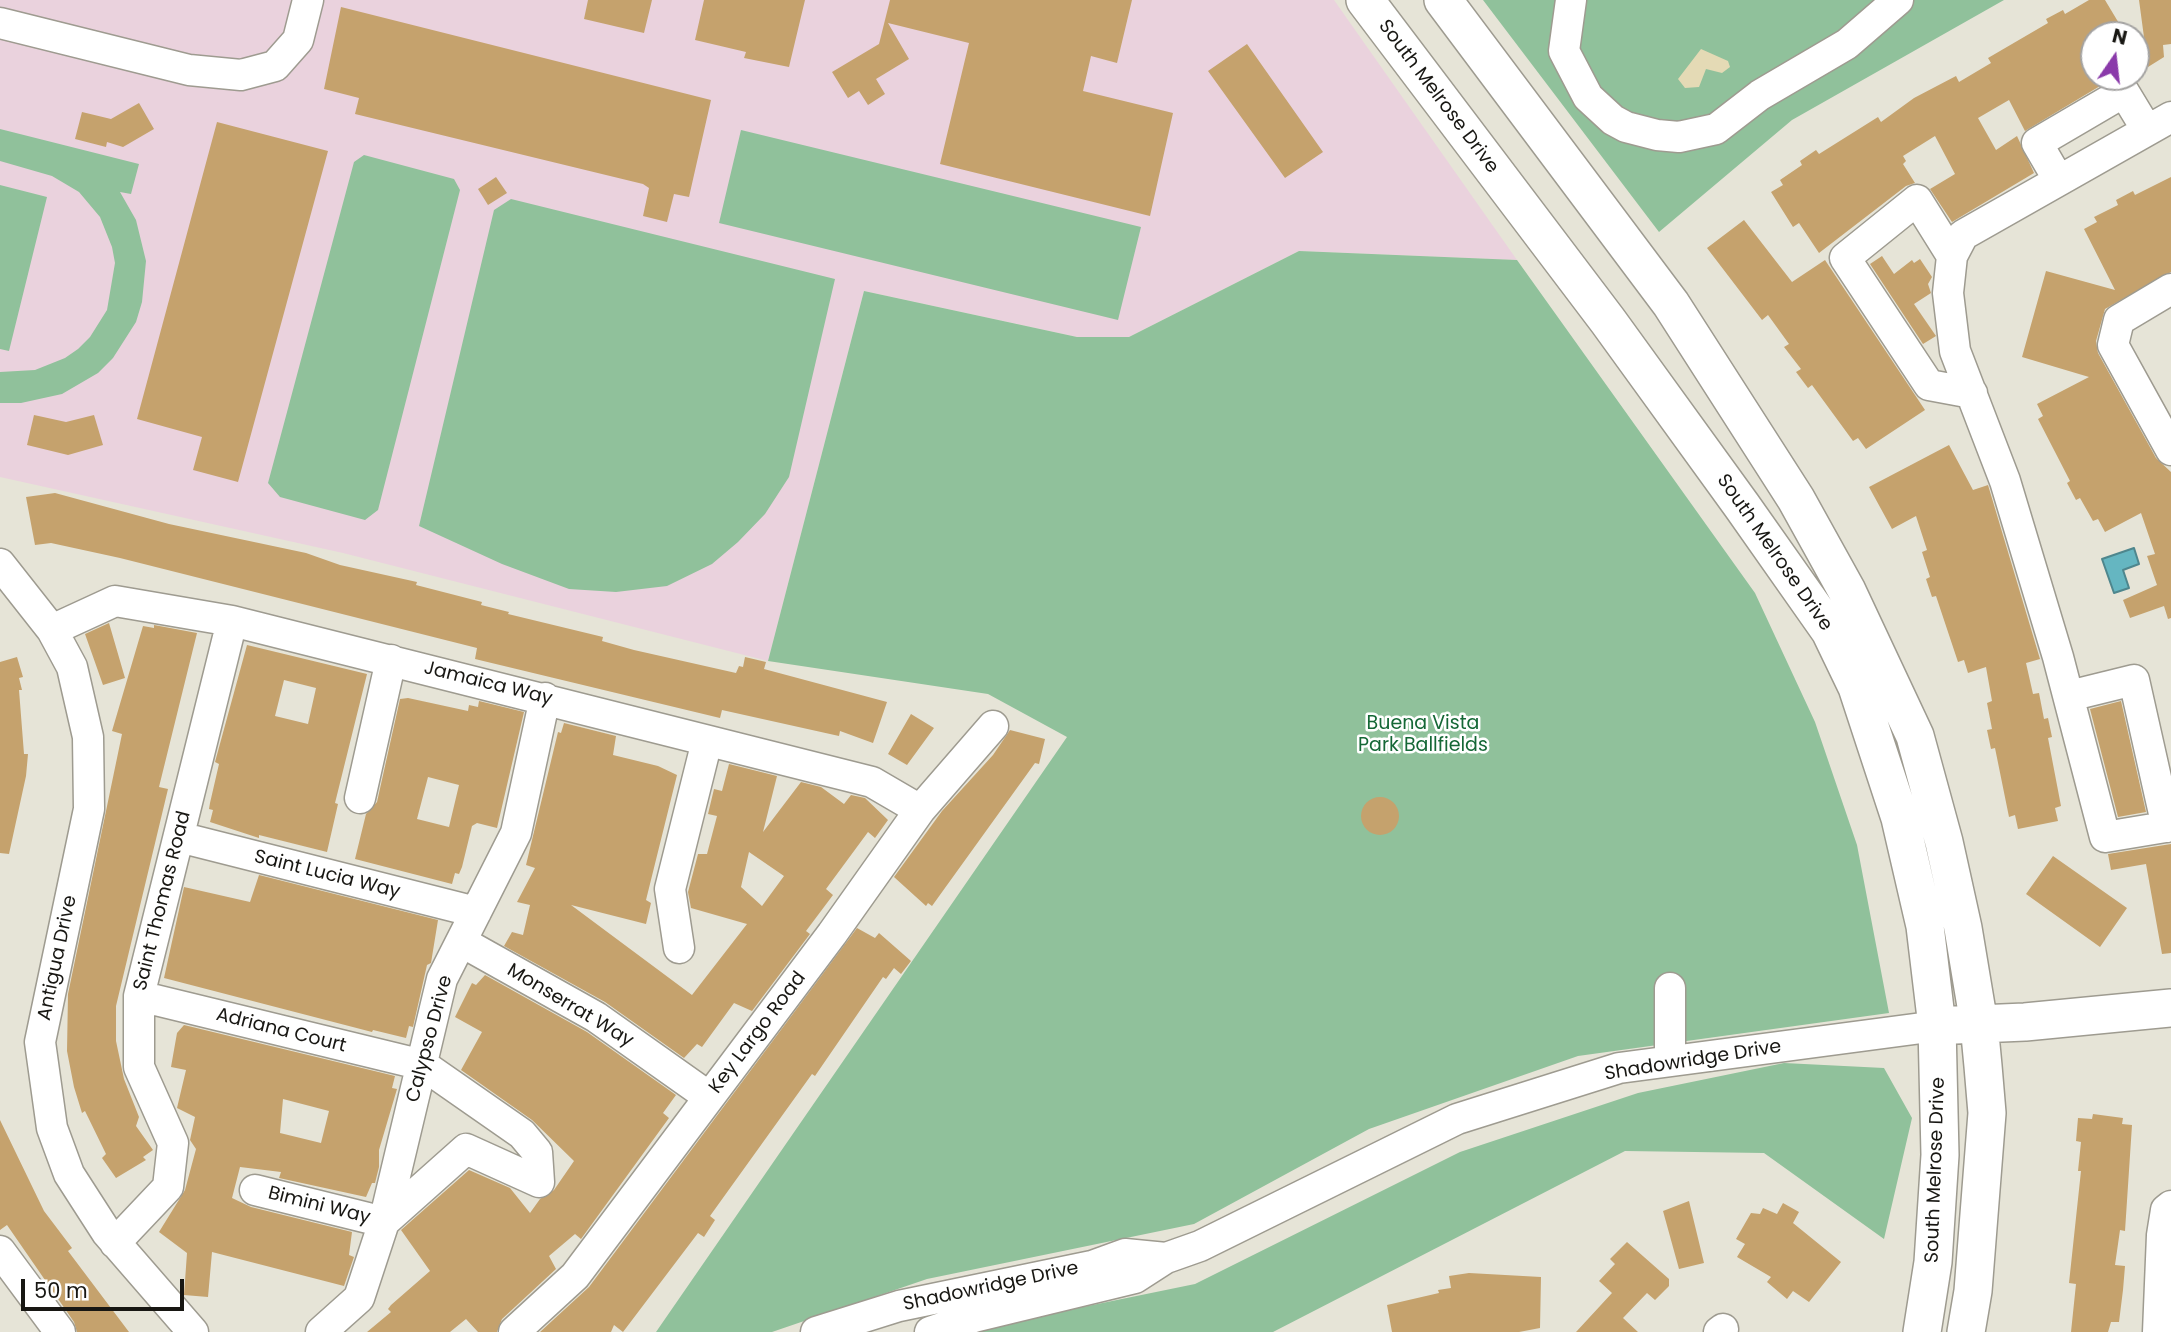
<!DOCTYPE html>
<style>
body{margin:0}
#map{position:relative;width:2171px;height:1332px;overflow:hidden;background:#e6e4d7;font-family:Poppins,sans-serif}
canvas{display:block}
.north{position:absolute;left:2080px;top:21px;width:70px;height:70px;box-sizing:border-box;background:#fff;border:2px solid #a3a2a1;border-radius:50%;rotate:14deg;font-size:19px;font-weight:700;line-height:28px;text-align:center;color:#181713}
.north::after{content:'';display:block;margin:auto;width:24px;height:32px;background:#8a3aaa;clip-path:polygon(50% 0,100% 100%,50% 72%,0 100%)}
.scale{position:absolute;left:21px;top:1279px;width:163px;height:32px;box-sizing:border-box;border:4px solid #181713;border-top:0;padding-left:9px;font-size:21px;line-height:24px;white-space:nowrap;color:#181713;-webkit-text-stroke:5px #fff;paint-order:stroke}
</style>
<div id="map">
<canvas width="2171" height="1332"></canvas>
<div class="north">N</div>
<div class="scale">50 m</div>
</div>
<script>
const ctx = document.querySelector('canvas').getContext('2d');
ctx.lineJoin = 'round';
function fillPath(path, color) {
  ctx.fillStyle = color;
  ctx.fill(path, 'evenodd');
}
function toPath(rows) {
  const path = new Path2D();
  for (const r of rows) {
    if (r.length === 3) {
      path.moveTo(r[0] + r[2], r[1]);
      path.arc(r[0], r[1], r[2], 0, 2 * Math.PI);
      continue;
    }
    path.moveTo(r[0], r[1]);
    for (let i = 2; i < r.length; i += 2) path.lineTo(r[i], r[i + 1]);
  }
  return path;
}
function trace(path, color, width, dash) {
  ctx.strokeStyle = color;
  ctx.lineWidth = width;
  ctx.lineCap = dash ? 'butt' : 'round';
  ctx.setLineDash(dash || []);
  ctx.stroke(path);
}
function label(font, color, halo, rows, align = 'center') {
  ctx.font = font + ' Poppins,sans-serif';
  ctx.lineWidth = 5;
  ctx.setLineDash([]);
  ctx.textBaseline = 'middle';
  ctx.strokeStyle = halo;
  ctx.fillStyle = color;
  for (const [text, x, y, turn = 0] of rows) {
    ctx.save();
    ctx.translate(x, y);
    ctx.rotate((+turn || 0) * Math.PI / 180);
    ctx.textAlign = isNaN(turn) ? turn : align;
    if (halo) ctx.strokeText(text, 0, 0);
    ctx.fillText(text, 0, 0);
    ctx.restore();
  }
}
const education = toPath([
 [0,0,1334,0,1517,260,1299,251,1129,337,1077,337,864,291,768,661,343,553,0,477]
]);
const green = toPath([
 [1483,0,2004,0,1792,120,1659,232],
 [0,129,139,164,131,194,120,192,136,220,146,261,142,302,136,322,113,358,98,373,62,394,21,403,0,403,0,372,35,370,65,358,78,349,90,337,107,310,115,263,112,247,100,217,79,192,52,176,0,161],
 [741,130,1141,227,1118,320,719,223],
 [364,155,454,179,460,190,378,510,365,520,280,497,268,483,354,162],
 [0,185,47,197,9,351,0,349],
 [511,199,835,279,789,477,765,514,738,542,712,564,667,586,616,592,569,589,502,564,419,526,494,210],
 [1299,251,1517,260,1755,593,1815,722,1857,845,1889,1013,1578,1056,1369,1129,1194,1224,927,1279,772,1332,656,1332,1067,737,988,694,768,661,864,291,1077,337,1129,337],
 [1784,1063,1884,1068,1912,1118,1884,1239,1764,1153,1625,1151,1273,1332,961,1332,1195,1284,1460,1152,1638,1093]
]);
const sand = toPath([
 [1701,49,1728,61,1730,67,1722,73,1706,69,1699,87,1685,88,1678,79]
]);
const water = toPath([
 [2134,548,2139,564,2123,570,2129,588,2114,593,2102,559,2134,548]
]);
const building = toPath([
 [588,0,652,0,644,33,584,19],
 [704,0,805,0,789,67,744,58,746,52,695,40],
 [890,0,1132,0,1117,63,1091,56,1083,91,1173,113,1150,216,940,164,969,43,888,23,909,59,876,79,885,94,868,105,859,91,848,98,832,72,879,44],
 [2089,0,2105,0,2126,35,2094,35,2094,77,2115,77,2025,131,2009,100,1978,118,1996,150,2017,136,2034,173,1952,222,1930,189,1955,174,1935,136,1903,156,1906,161,1903,164,1915,183,1906,186,1819,253,1799,223,1793,227,1771,192,1783,185,1780,180,1802,165,1800,161,1816,150,1819,154,1878,117,1881,122,1914,98,1956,76,1959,82,1991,63,1988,58,2048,23,2046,19,2063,10,2065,14],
 [2139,0,2171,0,2171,44,2163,45,2164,57,2148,67],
 [341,7,711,100,689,197,674,194,667,222,643,216,649,188,643,184,355,114,359,98,324,89],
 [1247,44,1323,152,1285,178,1208,71],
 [139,103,154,129,123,147,107,142,106,147,75,139,82,112,111,119],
 [217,122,328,151,238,482,193,470,202,437,137,419],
 [496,177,507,193,488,205,478,189],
 [2171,177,2171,272,2105,309,2096,341,2098,353,2156,458,2171,472,2171,618,2168,619,2164,606,2130,618,2123,600,2157,585,2147,556,2155,554,2141,513,2105,532,2098,519,2093,521,2080,498,2076,500,2067,483,2070,481,2038,419,2043,416,2037,404,2089,377,2022,357,2046,271,2115,290,2084,229,2097,222,2094,217,2118,205,2116,200,2133,191,2135,195],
 [1744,220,1792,282,1825,260,1925,410,1866,449,1858,438,1853,441,1812,385,1808,388,1796,372,1801,369,1784,347,1789,344,1768,315,1762,320,1707,248],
 [1882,256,1894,274,1912,260,1914,263,1920,259,1932,277,1928,284,1931,293,1914,304,1936,336,1923,344,1870,264],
 [34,415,66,422,94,415,103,445,68,455,27,445],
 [1949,445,1973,490,1988,485,2040,659,2026,663,2033,694,2039,693,2044,719,2048,718,2052,737,2048,738,2061,806,2055,808,2058,821,2018,829,2015,815,2009,817,1995,748,1991,749,1987,730,1992,729,1987,703,1992,701,1986,667,1968,673,1964,660,1958,662,1936,596,1932,597,1926,579,1930,577,1922,552,1927,550,1916,516,1892,529,1869,487],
 [55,493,169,524,306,553,340,565,417,582,416,585,482,602,481,605,509,612,508,614,603,637,602,641,634,650,736,673,739,666,743,667,745,657,766,662,764,669,887,702,873,743,840,731,839,736,722,710,720,718,475,659,477,648,120,558,51,543,35,545,26,497],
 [109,623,125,678,103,685,85,634],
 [154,625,197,633,159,787,168,789,116,1006,116,1041,124,1079,139,1117,136,1126,153,1150,143,1157,146,1160,116,1178,102,1158,106,1154,85,1111,82,1113,74,1087,67,1051,68,994,122,734,112,731,143,626,154,628],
 [247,645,367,674,335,803,338,804,327,852,259,835,259,838,210,822,213,810,209,809,210,803,219,764,215,762],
 [284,680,316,688,308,724,275,716],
 [17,657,23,677,19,678,22,690,19,690,24,754,28,754,26,776,9,854,0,853,0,662],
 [408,698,468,711,469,705,478,707,479,701,524,712,497,828,477,823,472,826,462,867,459,874,455,873,452,884,355,859,366,814,377,802,400,699],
 [428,777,459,785,449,827,417,819],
 [2121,701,2146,812,2118,817,2090,709],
 [911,714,934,728,907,765,888,754],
 [564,723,616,736,613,755,658,766,677,775,646,900,651,903,646,924,571,905,692,995,747,924,691,908,688,892,698,854,707,854,717,816,708,814,714,789,722,791,729,764,777,776,763,832,801,782,821,787,844,804,851,795,865,798,888,820,875,838,868,832,826,889,833,895,806,931,810,934,752,1011,734,1003,702,1047,697,1044,684,1058,605,1002,504,946,512,932,523,935,530,905,517,902,535,868,526,865,558,732,561,733],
 [749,852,784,876,762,906,741,887],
 [1010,730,1045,739,1039,764,1035,763,932,906,928,903,926,906,894,877,942,811,993,755],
 [1380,816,19],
 [2171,844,2171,953,2162,954,2146,864,2111,870,2108,854],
 [2053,856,2127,908,2100,947,2026,894],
 [259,875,438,920,431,963,427,965,413,1027,409,1026,406,1038,373,1030,372,1032,164,978,184,887,250,902],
 [857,928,875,938,879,933,911,961,901,974,894,968,886,979,883,977,815,1076,812,1074,710,1216,715,1220,704,1237,698,1233,623,1332,614,1325,611,1332,540,1332,589,1287],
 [485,975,587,1032,676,1095,663,1113,669,1118,581,1239,575,1234,549,1256,556,1269,502,1319,497,1332,478,1332,466,1319,450,1332,367,1332,391,1312,388,1309,391,1305,430,1271,401,1230,469,1170,510,1188,530,1213,540,1199,554,1190,574,1161,532,1120,461,1070,482,1032,455,1017,472,983,476,985],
 [184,1025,395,1076,392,1088,397,1089,379,1150,379,1167,375,1183,372,1183,366,1197,279,1178,281,1172,240,1167,232,1198,251,1207,352,1232,349,1255,354,1257,344,1286,212,1252,208,1297,184,1295,187,1253,159,1232,185,1190,196,1149,190,1140,195,1117,177,1108,186,1070,171,1067,177,1033],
 [283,1099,329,1111,321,1143,280,1133],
 [2093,1114,2123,1118,2122,1124,2132,1125,2125,1231,2120,1230,2115,1265,2125,1266,2123,1290,2119,1322,2111,1322,2108,1332,2071,1332,2076,1284,2069,1283,2081,1171,2078,1171,2081,1142,2076,1141,2078,1118,2092,1119],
 [0,1120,44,1211,72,1248,68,1251,129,1332,77,1332,74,1322,7,1225,0,1230],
 [1689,1201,1704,1263,1679,1269,1663,1211],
 [1783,1203,1799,1212,1793,1223,1841,1262,1809,1302,1793,1291,1787,1299,1767,1282,1771,1277,1737,1257,1745,1244,1736,1239,1751,1213,1760,1214,1763,1208,1777,1214],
 [1627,1242,1669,1279,1669,1286,1655,1300,1647,1293,1623,1318,1638,1332,1576,1332,1612,1293,1599,1281,1615,1264,1610,1259],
 [1469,1273,1541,1277,1540,1328,1519,1332,1392,1332,1387,1305,1439,1293,1438,1290,1451,1288,1449,1276]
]);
const minor = toPath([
 [1571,0,1564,51,1588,97,1613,120,1626,127,1657,135,1679,137,1716,129,1760,95,1847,44,1898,0],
 [0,23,189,70,241,75,275,66,298,40,308,0],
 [2171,117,1963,235,1952,256,1948,293,1955,351,2005,481,2058,657,2105,837,2171,826],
 [2058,179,2037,143,2124,92,2147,130],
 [1952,256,1917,200,1845,258,1929,385,1972,393],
 [2171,289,2119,320,2113,345,2171,450],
 [0,564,52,630,72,667,88,737,89,809,40,1042,52,1128,69,1174,107,1233,193,1332],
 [52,630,115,601,232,621,872,782,920,810],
 [2069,696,2134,680,2167,827],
 [360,798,391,660],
 [179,837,476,912],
 [462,942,596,1017,709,1097],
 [679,948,670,889,707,741],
 [139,996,423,1065,522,1134,537,1152,539,1182,466,1149,384,1222,255,1190],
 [1670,1061,1670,988],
 [115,1243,168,1187,173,1143,139,1067,139,996,232,621],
 [0,1251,60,1332],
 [321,1332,359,1298,384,1222,442,979,516,833,545,698],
 [514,1332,575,1276,832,934,920,810,993,726],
 [816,1332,899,1306,1092,1266,1125,1254,1166,1258],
 [930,1332,974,1317,1135,1278,1166,1258,1200,1246,1457,1119,1619,1068,1937,1026],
 [1719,1332,1723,1329],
 [2158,1332,2162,1235,2166,1210,2171,1206]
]);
const major = toPath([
 [1365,0,1608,321,1742,506,1830,631,1857,687,1900,818,1925,926,1937,1026,1940,1155,1933,1262,1922,1332],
 [1443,0,1671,304,1796,499,1847,591,1915,736,1944,842,1963,928,1979,1024,1983,1066,1987,1113,1973,1291,1966,1332],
 [1955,1025,2025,1022,2171,1008]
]);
const streetNames = [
 ["South Melrose Drive",1438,97,53],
 ["South Melrose Drive",1774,553,55],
 ["Jamaica Way",488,684,14],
 ["Saint Lucia Way",327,875,14],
 ["Saint Thomas Road",163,901,-76],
 ["Antigua Drive",58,958,-78],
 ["Monserrat Way",570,1006,31],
 ["Adriana Court",281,1031,14],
 ["Key Largo Road",758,1033,-53],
 ["Calypso Drive",430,1039,-75],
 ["Shadowridge Drive",1693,1061,-9],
 ["South Melrose Drive",1936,1170,-88],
 ["Bimini Way",319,1206,14],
 ["Shadowridge Drive",991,1287,-12]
];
const parkNames = [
 ["Buena Vista",1423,724],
 ["Park Ballfields",1423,746]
];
fillPath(education, '#ead2dd');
fillPath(green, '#90c19b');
fillPath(sand, '#e4dab5');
fillPath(water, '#65b6c1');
trace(water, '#4e868d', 2);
fillPath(building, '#c5a26d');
trace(minor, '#9e9b90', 33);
trace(major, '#9e9b90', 40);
trace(minor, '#fff', 30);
trace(major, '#fff', 37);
label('19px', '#181713', '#fff', streetNames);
label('19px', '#156836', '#fff', parkNames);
</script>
